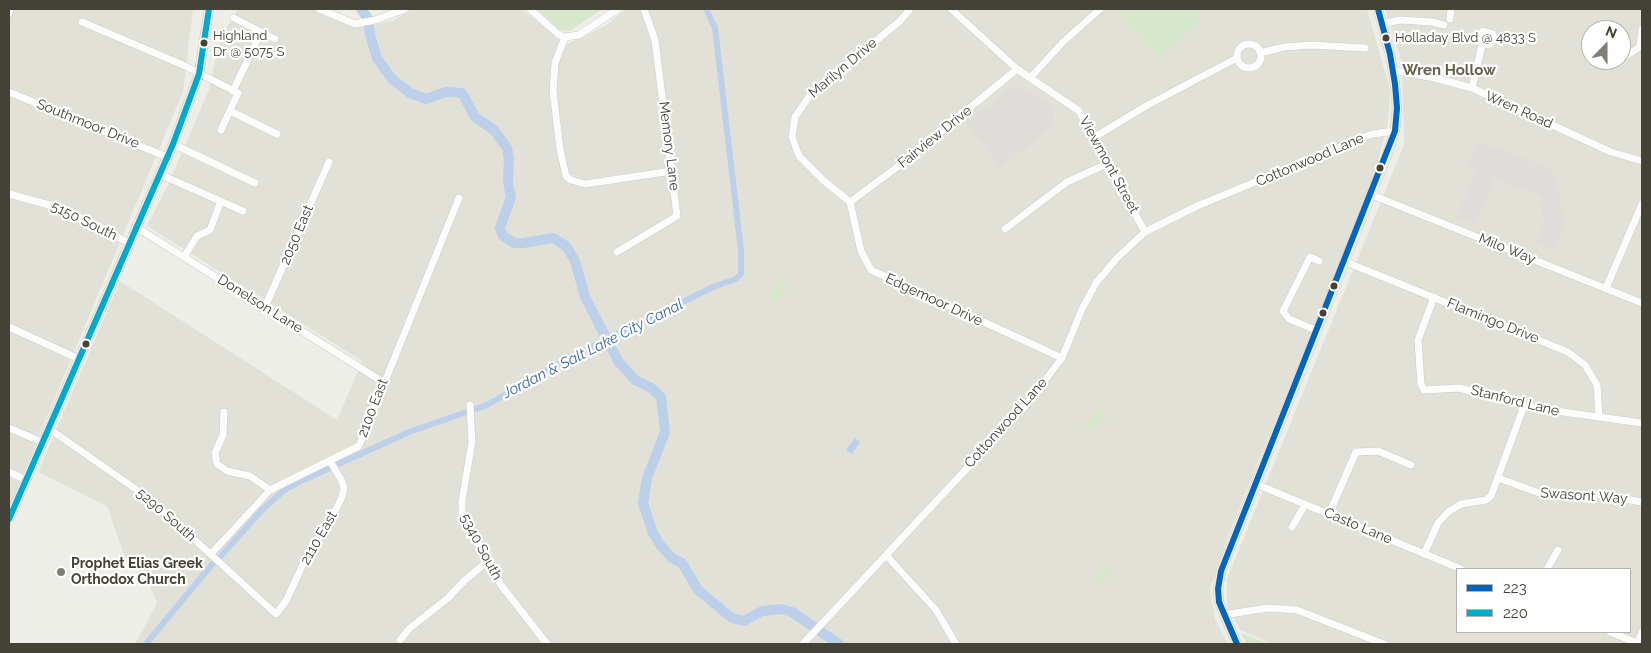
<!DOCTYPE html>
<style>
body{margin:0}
#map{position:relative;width:1651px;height:653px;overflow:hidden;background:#eeeee9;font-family:Raleway,sans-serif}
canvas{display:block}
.frame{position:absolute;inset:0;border:10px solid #444136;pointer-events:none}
.legend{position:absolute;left:1456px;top:568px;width:175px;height:65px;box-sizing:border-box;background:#fff;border:1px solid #b4b3af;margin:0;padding:6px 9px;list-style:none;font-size:15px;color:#444136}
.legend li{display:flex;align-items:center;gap:10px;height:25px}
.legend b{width:25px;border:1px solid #b4b3af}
.north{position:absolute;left:1581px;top:20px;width:50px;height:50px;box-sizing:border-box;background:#fff;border:1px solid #b4b3af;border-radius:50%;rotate:22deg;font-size:14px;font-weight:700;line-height:20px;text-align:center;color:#444136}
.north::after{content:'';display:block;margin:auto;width:18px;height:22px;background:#807e75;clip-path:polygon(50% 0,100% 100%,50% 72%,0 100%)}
</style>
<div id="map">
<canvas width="1651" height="653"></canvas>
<div class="frame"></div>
<ul class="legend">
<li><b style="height:6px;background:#0065bd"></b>223</li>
<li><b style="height:6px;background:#00a9ce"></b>220</li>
</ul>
<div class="north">N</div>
</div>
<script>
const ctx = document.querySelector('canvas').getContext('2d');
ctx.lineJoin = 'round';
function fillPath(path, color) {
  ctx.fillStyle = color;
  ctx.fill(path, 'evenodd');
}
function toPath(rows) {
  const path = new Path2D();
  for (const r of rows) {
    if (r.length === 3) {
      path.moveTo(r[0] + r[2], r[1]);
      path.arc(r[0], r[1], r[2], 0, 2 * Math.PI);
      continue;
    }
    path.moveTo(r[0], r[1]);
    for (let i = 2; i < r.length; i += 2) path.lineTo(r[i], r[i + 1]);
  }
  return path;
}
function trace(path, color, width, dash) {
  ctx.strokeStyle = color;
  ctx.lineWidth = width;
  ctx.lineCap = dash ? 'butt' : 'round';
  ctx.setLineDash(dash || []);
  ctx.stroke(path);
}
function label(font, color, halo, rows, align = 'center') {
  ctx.font = font + ' Raleway,sans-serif';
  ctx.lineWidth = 4.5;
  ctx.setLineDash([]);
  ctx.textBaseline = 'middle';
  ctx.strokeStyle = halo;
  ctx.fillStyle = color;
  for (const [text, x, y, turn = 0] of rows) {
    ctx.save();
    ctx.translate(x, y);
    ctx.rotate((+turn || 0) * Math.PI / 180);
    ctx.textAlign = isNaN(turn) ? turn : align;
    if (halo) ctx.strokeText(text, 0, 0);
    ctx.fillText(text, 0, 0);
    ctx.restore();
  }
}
const residential = toPath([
 [9,9,193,9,183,92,9,507],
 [238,9,316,9,354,28,392,21,413,9,522,9,565,45,605,26,626,9,1367,9,1390,90,1388,123,1371,186,1228,536,1210,589,1215,619,1228,644,135,644,157,603,147,578,126,560,107,506,38,472,120,281,337,420,362,361,147,226,168,185,209,90,220,39],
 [1385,9,1642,9,1642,644,1272,644,1240,630,1227,606,1227,579,1404,145,1402,63],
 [1591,30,1621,30,1621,60,1591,60],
 [1457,569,1630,569,1630,632,1457,632]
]);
const green = toPath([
 [537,9,602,9,570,31,560,30],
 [1116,9,1196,9,1200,21,1160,58],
 [781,281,788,286,776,303,769,297],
 [1099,410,1106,417,1092,431,1085,425],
 [1107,564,1114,570,1100,585,1093,579],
 [1241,633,1269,644,1247,644]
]);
const parking = toPath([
 [1014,86,1021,87,1054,108,1053,120,1055,123,1001,168,967,123],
 [1478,141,1552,169,1565,220,1554,251,1537,242,1544,223,1540,196,1495,178,1475,224,1457,217,1476,171,1467,167]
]);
const water = toPath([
 [855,438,860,442,852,454,846,450]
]);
const canal = toPath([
 [219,558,262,510,283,491,301,481,409,432,487,405,567,359,713,287,736,279,741,274,741,250,715,28,706,9],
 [146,644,214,562]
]);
const river = toPath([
 [361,9,367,17,371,38,377,58,392,79,410,93,426,99,446,92,462,93,475,117,494,130,507,148,509,159,508,182,511,197,500,228,503,236,514,243,523,243,553,238,566,246,575,261,585,297,618,361,635,380,650,387,661,397,665,432,647,478,643,503,653,533,661,546,672,558,682,563,698,590,732,618,744,621,762,611,781,609,792,612,839,644]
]);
const minor = toPath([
 [319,9,355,24,375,20,405,9],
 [530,9,559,35,565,37,579,35,618,9],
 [951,9,1017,69,1079,111,1145,232],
 [9,13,10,9],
 [234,18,275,39],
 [1450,19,1451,9],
 [82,22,183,65,238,93,221,130],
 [1382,24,1400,20,1432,22,1444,25],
 [565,37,555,63,553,91,560,149,566,176,571,180,585,184,672,171],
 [1249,56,12],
 [1260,53,1284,47,1312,45,1365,48],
 [1621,59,1640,47,1642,29],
 [1393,70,1435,78,1472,88,1611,152,1642,161],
 [1030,78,1063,42,1100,9],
 [1472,88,1482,45,1480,35,1483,31,1493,34,1491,44,1482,45],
 [233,91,261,32],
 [9,92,167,157],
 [230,111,277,134],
 [1095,137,1146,106,1237,58],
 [173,144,255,183],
 [159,174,243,211],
 [9,194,60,208,129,243],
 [1372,195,1642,303],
 [850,202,861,251,871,270,1062,358],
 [850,202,824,181,799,156,792,137,795,117,811,94,900,21,910,9],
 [850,202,904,162,1017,69],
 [136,227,383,382],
 [1005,229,1067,182,1109,163],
 [617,252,677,216,655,40,644,9],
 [184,257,197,236,210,230,221,201],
 [1346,262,1568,352,1585,365,1597,385,1599,417],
 [1606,288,1642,204],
 [1434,297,1418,340,1421,384,1424,390,1459,388,1534,408,1642,423],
 [265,307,329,162],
 [9,327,79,359],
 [1318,331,1289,319,1283,311,1310,257,1319,261],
 [470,405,472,442,462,501,462,515,501,585,547,644],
 [224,412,223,435,215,453,217,464,227,471,250,476,270,490],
 [9,428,42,442],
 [48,428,150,499,276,614,286,601,313,543,325,532,342,497,344,488,342,481,330,461],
 [9,472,26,480],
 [1498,478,1542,494,1602,495,1642,502],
 [1256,484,1461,569],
 [1329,514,1356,452,1378,451,1411,465],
 [1292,527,1305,505],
 [211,554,270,490,359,446,459,198],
 [1424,554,1438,523,1448,512,1461,504,1486,500,1491,496,1524,406],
 [886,555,936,610,956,644],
 [1547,569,1558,550],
 [1223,615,1268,608,1297,610,1384,644],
 [1610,632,1640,644],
 [400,640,410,628,448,598,465,580,488,561],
 [1638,643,1642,632],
 [803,644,1027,404,1062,358,1082,309,1096,283,1117,258,1145,232,1197,206,1372,134,1395,131]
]);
const major = toPath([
 [9,519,173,144,199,74,209,9],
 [1237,644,1219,602,1218,589,1221,571,1385,161,1395,131,1397,108,1395,84,1390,54,1378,9]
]);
const bus1 = toPath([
 [1237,644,1219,602,1218,589,1221,571,1395,131,1397,108,1395,84,1390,54,1378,9]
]);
const bus2 = toPath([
 [9,519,173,144,199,74,209,9]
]);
const markers = [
 [1386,38,4.5,"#444136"],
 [204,43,4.5,"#444136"],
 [1380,168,4.5,"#444136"],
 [1334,286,4.5,"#444136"],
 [1323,313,4.5,"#444136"],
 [86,344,4.5,"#444136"],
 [61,572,5,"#807e75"]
];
const busNames = [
 ["Highland",213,36],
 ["Dr @ 5075 S",213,52],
 ["Holladay Blvd @ 4833 S",1395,38]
];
const streetNames = [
 ["Marilyn Drive",843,68,-40],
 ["Wren Road",1519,110,24],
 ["Southmoor Drive",88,124,22],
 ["Fairview Drive",935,137,-39],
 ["Memory Lane",669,146,83],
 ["Cottonwood Lane",1310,160,-23],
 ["Viewmont Street",1109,165,61],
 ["5150 South",84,221,26],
 ["2050 East",297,235,-67],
 ["Milo Way",1507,249,22],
 ["Edgemoor Drive",934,300,25],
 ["Donelson Lane",260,304,32],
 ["Flamingo Drive",1493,321,22],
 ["Stanford Lane",1515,401,14],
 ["2100 East",373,408,-69],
 ["Cottonwood Lane",1006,423,-48],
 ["Swasont Way",1584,496,4],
 ["5290 South",166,515,41],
 ["Casto Lane",1358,526,23],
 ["2110 East",319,538,-60],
 ["5340 South",481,547,62]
];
const poiNames = [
 ["Prophet Elias Greek",71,564],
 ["Orthodox Church",71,580]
];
const neighbourhoodNames = [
 ["Wren Hollow",1449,70]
];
const waterNames = [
 ["Jordan & Salt Lake City Canal",593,349,-27]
];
fillPath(residential, '#e2e1d7');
fillPath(green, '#d7e7cb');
fillPath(parking, '#deddd9');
fillPath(water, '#bdd0e9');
trace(canal, '#bdd0e9', 6);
trace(river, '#bdd0e9', 10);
trace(minor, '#ccccc7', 8);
trace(major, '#cfccb8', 10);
trace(minor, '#fcfcfc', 7);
trace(major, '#efeee4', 9);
trace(bus1, '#0065bd', 6);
trace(bus2, '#00a9ce', 6);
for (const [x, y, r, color] of markers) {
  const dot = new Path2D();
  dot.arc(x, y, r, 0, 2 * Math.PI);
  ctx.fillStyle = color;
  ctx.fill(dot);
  trace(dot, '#fff', 2);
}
label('13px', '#444136', '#fff', busNames, 'left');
label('14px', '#444136', '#fff', streetNames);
label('bold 14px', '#444136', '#fff', poiNames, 'left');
label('bold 15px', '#65604e', '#fff', neighbourhoodNames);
label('italic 15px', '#3a66a5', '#fff', waterNames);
</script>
